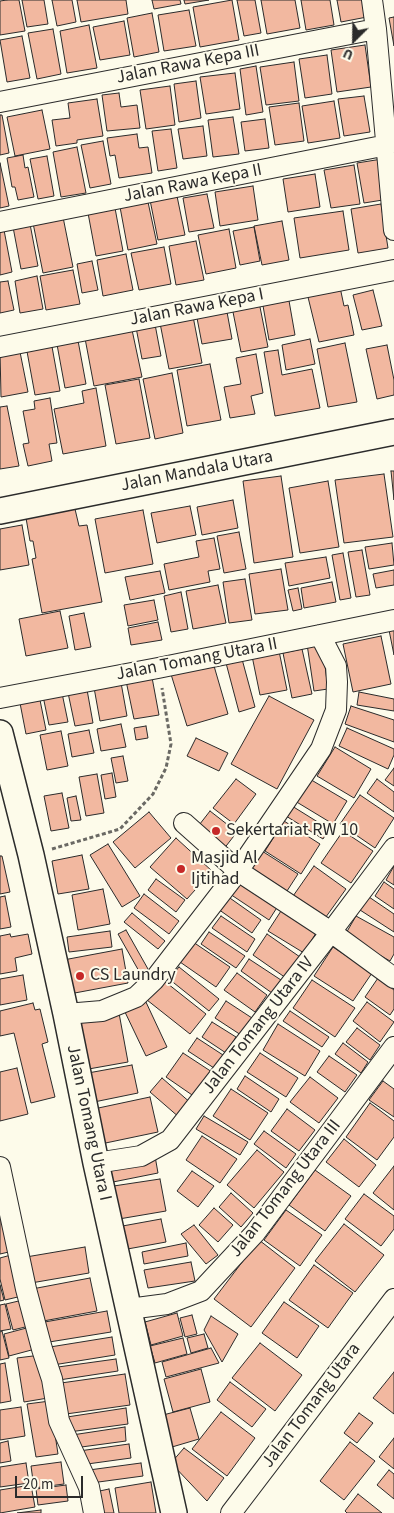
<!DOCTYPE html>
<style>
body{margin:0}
#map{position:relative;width:394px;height:1513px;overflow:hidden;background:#fdfbea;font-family:"Source Sans 3",sans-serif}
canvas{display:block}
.north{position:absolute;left:329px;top:15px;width:50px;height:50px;-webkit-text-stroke:4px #fdfbea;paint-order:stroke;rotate:203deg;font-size:14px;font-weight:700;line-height:20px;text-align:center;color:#2b2b2b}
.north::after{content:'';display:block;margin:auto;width:18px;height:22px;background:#2b2b2b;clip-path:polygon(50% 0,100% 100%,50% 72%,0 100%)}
.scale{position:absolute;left:15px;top:1476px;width:68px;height:22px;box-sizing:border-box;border:2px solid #2b2b2b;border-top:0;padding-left:6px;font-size:15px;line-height:18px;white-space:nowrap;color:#2b2b2b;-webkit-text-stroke:4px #fdfbea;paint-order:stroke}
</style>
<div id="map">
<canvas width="394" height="1513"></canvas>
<div class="north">U</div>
<div class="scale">20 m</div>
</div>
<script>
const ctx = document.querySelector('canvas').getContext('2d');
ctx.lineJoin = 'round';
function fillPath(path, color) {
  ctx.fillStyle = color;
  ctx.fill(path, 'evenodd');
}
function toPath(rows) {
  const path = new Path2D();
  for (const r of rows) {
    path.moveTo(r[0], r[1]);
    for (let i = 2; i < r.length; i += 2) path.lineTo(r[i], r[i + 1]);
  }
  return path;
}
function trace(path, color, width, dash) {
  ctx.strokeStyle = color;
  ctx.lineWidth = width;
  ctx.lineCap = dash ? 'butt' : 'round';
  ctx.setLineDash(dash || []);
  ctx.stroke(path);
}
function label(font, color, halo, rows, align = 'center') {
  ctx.font = font + ' "Source Sans 3",sans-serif';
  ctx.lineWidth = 4;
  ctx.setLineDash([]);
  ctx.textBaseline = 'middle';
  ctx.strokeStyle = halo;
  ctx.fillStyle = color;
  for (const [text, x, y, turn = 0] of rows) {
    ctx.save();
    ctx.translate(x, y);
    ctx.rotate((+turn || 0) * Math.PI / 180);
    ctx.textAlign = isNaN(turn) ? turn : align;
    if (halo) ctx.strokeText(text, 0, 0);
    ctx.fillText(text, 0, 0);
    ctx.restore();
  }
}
const building = toPath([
 [7,0,19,0,25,31,0,35,0,1,7,0],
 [22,0,44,0,48,24,27,27,22,0],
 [52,0,72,0,76,22,57,26,52,0],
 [77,0,126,0,128,14,81,22,77,0],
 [152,0,180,0,181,4,154,9,152,0],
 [184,0,209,0,185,4,184,0],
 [232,0,239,40,200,47,193,7,232,0],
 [237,0,255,0,261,33,244,36,237,0],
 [261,0,295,0,300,28,267,34,261,0],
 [301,0,330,0,334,25,306,30,301,0],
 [337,0,364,0,367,17,341,22,337,0],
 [189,10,196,46,164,51,158,15,189,10],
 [152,13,159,52,134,57,127,18,152,13],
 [394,17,394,46,389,18,394,17],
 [124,21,130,55,100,60,93,27,124,21],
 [89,25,97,68,67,73,60,31,89,25],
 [53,29,61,74,37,79,28,33,53,29],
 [22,36,30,78,7,82,0,40,22,36],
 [365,45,371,87,337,92,331,50,365,45],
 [327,55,332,94,305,98,299,59,327,55],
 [294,62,299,101,266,105,260,67,294,62],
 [256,66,263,112,246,115,240,69,256,66],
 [235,73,240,109,206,114,200,77,235,73],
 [196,81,201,118,179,122,174,84,196,81],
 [170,86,175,125,146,129,140,90,170,86],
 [119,93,121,107,137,105,140,128,107,131,102,95,119,93],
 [364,96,370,132,344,136,338,99,364,96],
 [97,99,103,136,77,140,77,143,56,146,52,120,70,118,68,103,97,99],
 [334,101,340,138,308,143,302,106,334,101],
 [299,103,304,141,275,145,269,107,299,103],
 [42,110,50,149,15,156,7,117,42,110],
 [0,115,2,115,9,153,0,155,0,115],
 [233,117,239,154,213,157,208,120,233,117],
 [265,119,269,148,245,151,241,122,265,119],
 [203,126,207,156,183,159,178,129,203,126],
 [171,129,177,168,158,171,152,131,171,129],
 [137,134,139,148,148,147,152,173,119,178,115,155,110,156,107,138,137,134],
 [103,141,111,184,90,188,81,145,103,141],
 [77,147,86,193,61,197,53,152,77,147],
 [23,155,25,168,28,167,34,197,18,200,15,187,12,187,7,158,23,155],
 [47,156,54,196,38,199,30,159,47,156],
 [382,159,389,199,364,203,357,163,382,159],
 [0,163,9,206,0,208,0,163],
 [354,165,360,204,331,208,324,170,354,165],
 [315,174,320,207,288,212,283,179,315,174],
 [253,186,258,220,220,226,215,192,253,186],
 [207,194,214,228,189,232,183,198,207,194],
 [177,196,185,235,158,240,150,200,177,196],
 [148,202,157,244,128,250,120,207,148,202],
 [381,204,388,248,358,253,351,209,381,204],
 [115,208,123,251,96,256,88,213,115,208],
 [343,211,349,250,300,258,294,218,343,211],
 [63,217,73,267,43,273,33,223,63,217],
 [282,221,289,260,262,265,254,226,282,221],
 [30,224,38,266,21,269,13,227,30,224],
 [254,227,260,261,240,265,233,231,254,227],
 [229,229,236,268,206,274,198,235,229,229],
 [4,230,12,272,0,275,0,231,4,230],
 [196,241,204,280,176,285,169,246,196,241],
 [164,247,171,284,139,290,131,253,164,247],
 [126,254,133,290,103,296,97,260,126,254],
 [92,261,98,290,82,293,77,264,92,261],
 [73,270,80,304,46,310,40,276,73,270],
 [37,276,43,309,20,313,15,281,37,276],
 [8,281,14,310,0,313,0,282,8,281],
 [340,287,344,306,348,305,354,335,319,342,307,293,340,287],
 [373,290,382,326,362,330,353,295,373,290],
 [288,295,295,335,269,340,262,300,288,295],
 [259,302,268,347,241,352,232,307,259,302],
 [192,311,202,363,169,369,159,318,192,311],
 [227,312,232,339,202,344,197,318,227,312],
 [154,319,161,356,142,359,135,322,154,319],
 [131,325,142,377,94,386,84,333,131,325],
 [77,335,86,384,65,388,56,339,77,335],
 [310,339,315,364,286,370,282,345,310,339],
 [51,341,60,391,35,395,26,346,51,341],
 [345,343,357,402,328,407,317,349,345,343],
 [387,345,394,380,394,395,377,399,366,349,387,345],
 [19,347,28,392,1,397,0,351,19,347],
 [278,350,282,375,312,369,320,408,275,416,264,352,278,350],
 [256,354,263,393,251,396,255,414,230,418,224,387,241,384,236,358,256,354],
 [210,364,221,420,187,426,177,370,210,364],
 [172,373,183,433,155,439,143,379,172,373],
 [139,379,150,438,116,444,105,385,139,379],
 [96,388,106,446,63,454,54,409,84,403,82,391,96,388],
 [50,398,57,443,49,444,52,461,28,466,23,444,29,443,23,411,35,409,34,401,50,398],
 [7,406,19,466,0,469,0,407,7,406],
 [391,471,394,471,394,500,391,471],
 [384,474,393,537,344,543,335,480,384,474],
 [281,476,293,557,254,563,243,481,281,476],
 [328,481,339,547,300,553,289,488,328,481],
 [233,500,238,528,202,535,197,507,233,500],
 [190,506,196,535,157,543,151,513,190,506],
 [75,509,79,526,87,525,102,602,42,613,32,559,36,558,33,541,30,541,26,518,75,509],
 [143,510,153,564,105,573,95,519,143,510],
 [22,525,29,565,0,570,0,529,22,525],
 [239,532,246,569,224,573,217,536,239,532],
 [214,538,220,569,208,571,210,582,169,590,164,564,199,557,196,541,214,538],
 [392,543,394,565,369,569,365,547,392,543],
 [362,550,370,595,356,597,348,552,362,550],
 [343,553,351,598,340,600,332,555,343,553],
 [326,557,330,578,289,586,285,563,326,557],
 [281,569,288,610,255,614,249,574,281,569],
 [394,570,394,585,376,588,373,574,394,570],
 [160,571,165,593,130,600,125,577,160,571],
 [245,579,252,620,229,623,223,582,245,579],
 [332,582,336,602,304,608,301,588,332,582],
 [218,585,226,623,193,629,186,591,218,585],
 [298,588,302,609,293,611,288,590,298,588],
 [181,592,188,629,171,632,164,596,181,592],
 [154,600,158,620,128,626,124,605,154,600],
 [60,611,68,648,26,656,19,619,60,611],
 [84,613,91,647,75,650,69,616,84,613],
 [158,622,162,640,131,645,128,628,158,622],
 [394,629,394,655,389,630,394,629],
 [381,636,391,684,353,692,343,644,381,636],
 [322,642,328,689,314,691,307,644,322,642],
 [278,646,287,690,260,695,251,651,278,646],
 [302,649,312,694,292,698,283,653,302,649],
 [212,659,228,714,187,726,170,671,212,659],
 [242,659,255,707,239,712,226,663,242,659],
 [151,672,159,715,134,719,125,676,151,672],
 [120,677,127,716,100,721,93,682,120,677],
 [86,684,93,723,75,726,67,688,86,684],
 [359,692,394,699,394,711,357,705,359,692],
 [62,693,68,722,49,725,43,696,62,693],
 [39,695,46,730,26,734,19,698,39,695],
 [269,696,314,720,277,789,231,764,269,696],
 [351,706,394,720,394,742,345,724,351,706],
 [121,724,126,747,101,751,97,729,121,724],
 [146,726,148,738,136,740,134,728,146,726],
 [347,728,394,749,394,755,388,769,339,746,347,728],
 [89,730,94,753,72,757,68,734,89,730],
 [61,731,68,766,47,770,40,735,61,731],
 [196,738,228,753,219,771,187,756,196,738],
 [335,747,371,769,354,798,317,776,335,747],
 [123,756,128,781,116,783,111,758,123,756],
 [394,768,394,786,385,780,394,768],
 [112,773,116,797,105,799,101,775,112,773],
 [97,774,104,813,86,816,79,777,97,774],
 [308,778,347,801,333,824,295,801,308,778],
 [236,779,256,794,234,824,213,808,236,779],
 [377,779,394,792,394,812,367,793,377,779],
 [62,793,69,828,51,831,44,796,62,793],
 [360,795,394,818,375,848,340,824,360,795],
 [76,796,81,820,71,821,67,798,76,796],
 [292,806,329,829,323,839,286,816,292,806],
 [210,811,237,832,223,850,196,829,210,811],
 [149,812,171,838,135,868,113,842,149,812],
 [284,821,320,844,301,874,265,851,284,821],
 [343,831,373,851,351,883,321,863,343,831],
 [176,838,212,871,187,899,150,867,176,838],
 [108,844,140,896,122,907,90,855,108,844],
 [262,851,298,874,287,891,251,868,262,851],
 [82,855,89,889,58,894,52,861,82,855],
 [0,856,2,856,10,892,0,894,0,856],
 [314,866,346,889,323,921,291,899,314,866],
 [394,866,394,885,386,880,394,866],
 [237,878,278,906,269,920,227,892,237,878],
 [156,879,185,900,176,912,148,890,156,879],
 [384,882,394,889,394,909,375,896,384,882],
 [103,889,110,924,78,930,72,895,103,889],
 [144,894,179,921,169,934,134,908,144,894],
 [5,896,11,927,0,929,0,897,5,896],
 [227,896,261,920,252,933,218,909,227,896],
 [369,897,394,914,394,932,360,910,369,897],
 [281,911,316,933,304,953,268,931,281,911],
 [132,913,165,941,158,949,124,922,132,913],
 [221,916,255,939,247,952,212,928,221,916],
 [356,916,394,937,394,954,390,961,345,935,356,916],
 [126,930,148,969,140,973,118,934,126,930],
 [110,931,112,947,69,952,67,937,110,931],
 [209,932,245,956,236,968,201,944,209,932],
 [10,934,11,937,28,934,32,954,15,958,17,971,0,974,0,936,10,934],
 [267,934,300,957,286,978,253,955,267,934],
 [193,942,230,967,216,987,180,962,193,942],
 [333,947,372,973,353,1001,314,976,333,947],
 [122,949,128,983,64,995,58,961,122,949],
 [249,959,281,980,272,993,241,971,249,959],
 [179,967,219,999,209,1011,169,979,179,967],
 [237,973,267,995,255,1012,224,990,237,973],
 [23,975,27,1000,0,1005,0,979,23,975],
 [378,978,394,990,394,1009,390,1015,365,997,378,978],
 [163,980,206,1014,190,1034,147,1000,163,980],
 [312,980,355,1008,335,1037,293,1008,312,980],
 [145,1000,167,1047,146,1056,124,1010,145,1000],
 [226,1001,252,1018,241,1035,215,1018,226,1001],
 [367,1002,394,1022,380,1042,353,1021,367,1002],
 [33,1003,35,1010,40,1009,48,1042,42,1044,55,1097,31,1103,14,1033,0,1036,0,1011,33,1003],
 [290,1011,329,1037,322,1047,283,1021,290,1011],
 [119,1013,128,1062,83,1070,74,1021,119,1013],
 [212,1022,236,1037,226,1053,202,1037,212,1022],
 [278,1024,320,1051,305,1076,263,1050,278,1024],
 [357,1028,380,1045,370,1060,346,1042,357,1028],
 [197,1038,223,1055,214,1068,188,1051,197,1038],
 [343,1043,368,1062,361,1073,335,1054,343,1043],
 [183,1053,212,1072,195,1097,166,1077,183,1053],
 [260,1053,298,1078,286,1097,247,1072,260,1053],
 [329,1056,357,1075,345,1092,317,1072,329,1056],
 [132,1065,138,1093,94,1102,88,1073,132,1065],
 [17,1068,28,1114,0,1121,0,1072,17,1068],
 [245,1076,279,1099,271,1112,237,1089,245,1076],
 [310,1077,338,1098,319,1123,290,1102,310,1077],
 [162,1078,192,1104,180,1118,150,1092,162,1078],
 [383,1081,394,1089,394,1117,369,1100,383,1081],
 [231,1089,268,1113,250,1140,213,1116,231,1089],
 [150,1097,158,1132,96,1145,89,1110,150,1097],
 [370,1103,394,1121,394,1137,377,1160,346,1137,370,1103],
 [287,1109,315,1130,299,1151,271,1131,287,1109],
 [204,1116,248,1142,240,1155,196,1129,204,1116],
 [264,1131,296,1154,286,1168,254,1144,264,1131],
 [202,1136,237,1159,220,1183,186,1160,202,1136],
 [344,1139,376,1165,359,1187,326,1162,344,1139],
 [257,1150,284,1172,254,1208,227,1185,257,1150],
 [155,1156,158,1173,113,1182,110,1164,155,1156],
 [394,1166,394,1210,373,1193,394,1166],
 [315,1170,351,1196,325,1231,289,1205,315,1170],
 [192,1171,214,1186,198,1207,177,1191,192,1171],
 [160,1179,166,1211,113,1220,107,1187,160,1179],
 [231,1193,253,1213,241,1227,219,1207,231,1193],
 [364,1194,394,1216,394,1229,381,1246,345,1219,364,1194],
 [0,1201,13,1251,0,1254,0,1201],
 [214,1208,233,1225,218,1242,199,1225,214,1208],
 [286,1210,322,1235,300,1266,264,1240,286,1210],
 [161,1219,166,1242,122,1250,117,1227,161,1219],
 [344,1224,384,1255,355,1292,315,1261,344,1224],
 [194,1225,218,1255,206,1264,181,1234,194,1225],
 [259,1240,295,1268,251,1327,214,1299,259,1240],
 [186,1243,188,1256,144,1264,142,1252,186,1243],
 [85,1247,89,1273,31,1283,26,1257,85,1247],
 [11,1255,22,1296,5,1300,0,1279,0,1258,11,1255],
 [191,1262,195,1281,148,1288,144,1270,191,1262],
 [314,1265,353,1293,328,1328,289,1300,314,1265],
 [90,1278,97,1311,38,1322,32,1289,90,1278],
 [0,1285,4,1300,0,1301,0,1285],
 [27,1299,33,1325,13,1330,6,1304,27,1299],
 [284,1302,319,1326,297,1358,262,1333,284,1302],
 [5,1304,11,1329,0,1331,0,1305,5,1304],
 [107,1311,111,1332,43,1343,39,1323,107,1311],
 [177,1313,183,1336,151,1345,145,1322,177,1313],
 [192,1315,197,1334,185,1337,180,1318,192,1315],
 [211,1316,238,1334,222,1362,204,1330,211,1316],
 [34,1326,39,1348,9,1356,4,1334,34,1326],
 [2,1331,9,1358,0,1360,0,1332,2,1331],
 [204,1334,208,1348,191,1353,187,1338,204,1334],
 [112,1337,115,1355,53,1365,50,1347,112,1337],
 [183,1338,187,1354,155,1363,150,1346,183,1338],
 [260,1343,302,1375,275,1411,232,1378,260,1343],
 [211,1348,219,1363,166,1377,162,1362,211,1348],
 [41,1355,48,1398,24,1402,17,1358,41,1355],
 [116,1359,118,1371,59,1380,58,1367,116,1359],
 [5,1363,11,1401,0,1403,0,1364,5,1363],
 [201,1369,210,1402,173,1412,164,1379,201,1369],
 [394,1372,394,1414,373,1398,394,1372],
 [125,1374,130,1405,66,1414,61,1383,125,1374],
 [230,1382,266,1409,252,1427,217,1400,230,1382],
 [50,1401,58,1454,36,1457,27,1404,50,1401],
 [21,1407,25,1436,0,1440,0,1410,21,1407],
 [126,1408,128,1424,69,1432,67,1417,126,1408],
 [190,1408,199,1439,172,1447,163,1415,190,1408],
 [221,1412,255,1438,227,1476,192,1449,221,1412],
 [359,1413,373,1423,357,1443,344,1433,359,1413],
 [125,1427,126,1441,74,1448,72,1435,125,1427],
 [394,1438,394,1469,379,1457,394,1438],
 [8,1441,11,1461,0,1463,0,1443,8,1441],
 [350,1442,375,1461,344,1500,320,1481,350,1442],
 [129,1444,131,1458,80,1465,79,1451,129,1444],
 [184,1448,224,1478,207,1501,171,1463,184,1448],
 [61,1462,64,1484,34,1488,31,1466,61,1462],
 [26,1463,29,1483,0,1487,0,1467,26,1463],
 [141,1463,143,1476,91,1483,89,1470,141,1463],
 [389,1470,394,1474,394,1499,377,1485,389,1470],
 [151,1482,156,1513,119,1513,115,1488,151,1482],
 [31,1485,35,1507,0,1513,0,1490,31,1485],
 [66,1485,68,1501,38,1505,36,1489,66,1485],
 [109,1489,114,1513,100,1513,95,1492,109,1489],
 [358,1494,382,1513,347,1513,345,1511,358,1494],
 [41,1510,41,1513,17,1513,41,1510]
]);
const path = toPath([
 [52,849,120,829,153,794,166,768,171,744,162,688]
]);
const minor = toPath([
 [372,0,376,29,394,230],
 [0,102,376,29],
 [0,222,387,145],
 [0,347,394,270],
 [0,698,158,668,394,620],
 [184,823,238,871,331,932,394,978],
 [66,1014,102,1011,136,997,154,980,238,871,321,749,336,710,337,682,336,666,320,635],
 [96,1163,141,1156,170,1140,331,932,394,848],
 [0,1167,26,1289,42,1349,52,1379,59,1421,89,1487,94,1513],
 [129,1309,167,1304,201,1291,255,1233,394,1047],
 [231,1513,394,1299]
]);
const tertiary = toPath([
 [0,511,394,432],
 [0,733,31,855,66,1014,96,1163,174,1513]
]);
const markers = [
 [216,831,5,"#c62828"],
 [181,869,5,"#c62828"],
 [80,976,5,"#c62828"]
];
const streetNames = [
 ["Jalan Rawa Kepa III",188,65,-11],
 ["Jalan Rawa Kepa II",193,184,-11],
 ["Jalan Rawa Kepa I",197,308,-11],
 ["Jalan Mandala Utara",197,472,-11],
 ["Jalan Tomang Utara II",197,660,-11],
 ["Jalan Tomang Utara IV",259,1026,-52],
 ["Jalan Tomang Utara I",88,1123,78],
 ["Jalan Tomang Utara III",286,1189,-52],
 ["Jalan Tomang Utara",312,1406,-53]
];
const poiNames = [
 ["Sekertariat RW 10",226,831],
 ["Masjid Al",191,859],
 ["Ijtihad",191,880],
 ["CS Laundry",90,976]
];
fillPath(building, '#f2b8a0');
trace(building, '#2b2b2b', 1);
trace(minor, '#2b2b2b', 22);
trace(tertiary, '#2b2b2b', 28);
trace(path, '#6a6964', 3, [4, 2.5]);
trace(minor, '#fdfbea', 20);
trace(tertiary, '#fdfbea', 25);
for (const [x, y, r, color] of markers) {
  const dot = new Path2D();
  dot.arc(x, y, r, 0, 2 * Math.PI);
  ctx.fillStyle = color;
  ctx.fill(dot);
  trace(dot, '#fdfbea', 2);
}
label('18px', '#2b2b2b', '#fdfbea', streetNames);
label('18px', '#2b2b2b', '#fdfbea', poiNames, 'left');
</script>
